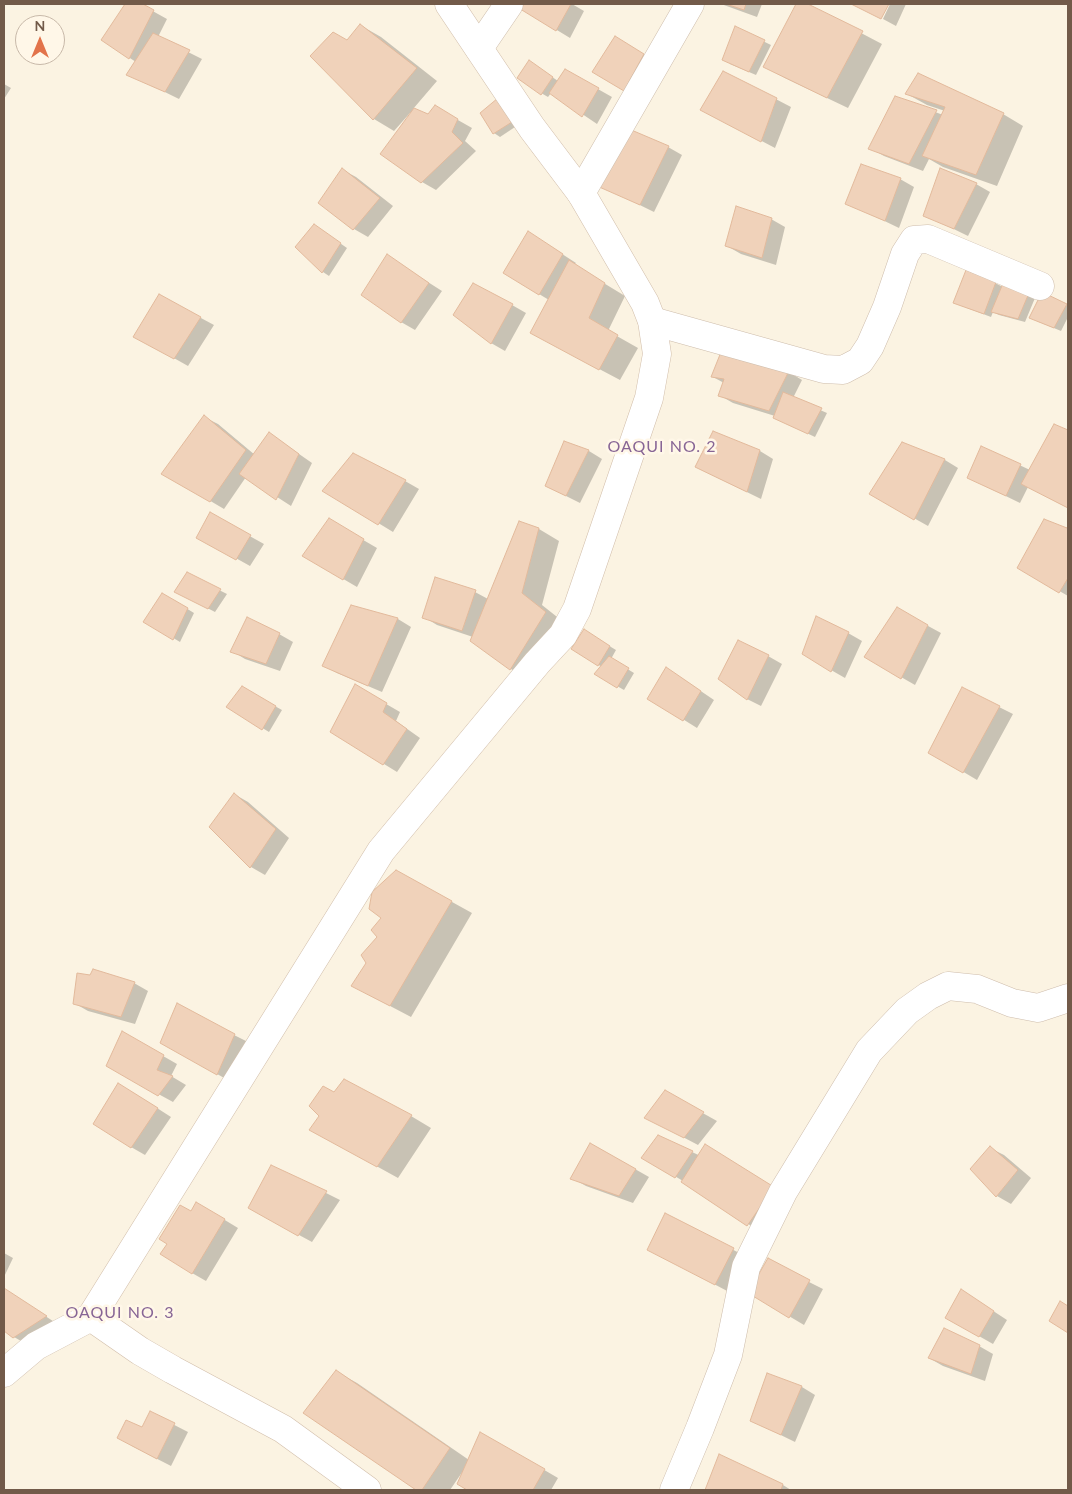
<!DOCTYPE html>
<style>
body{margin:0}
#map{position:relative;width:1072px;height:1494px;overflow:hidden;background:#fbf3e2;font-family:Lato,sans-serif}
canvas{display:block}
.frame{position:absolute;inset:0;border:5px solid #725a49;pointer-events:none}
.north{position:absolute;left:15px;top:15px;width:50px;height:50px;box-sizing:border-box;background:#fff7e8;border:1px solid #c7b8a8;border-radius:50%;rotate:0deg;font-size:14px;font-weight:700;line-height:20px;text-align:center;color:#725a49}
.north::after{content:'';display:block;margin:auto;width:18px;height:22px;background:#e2734a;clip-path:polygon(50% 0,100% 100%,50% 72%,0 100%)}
</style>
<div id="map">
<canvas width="1072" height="1494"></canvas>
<div class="frame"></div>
<div class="north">N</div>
</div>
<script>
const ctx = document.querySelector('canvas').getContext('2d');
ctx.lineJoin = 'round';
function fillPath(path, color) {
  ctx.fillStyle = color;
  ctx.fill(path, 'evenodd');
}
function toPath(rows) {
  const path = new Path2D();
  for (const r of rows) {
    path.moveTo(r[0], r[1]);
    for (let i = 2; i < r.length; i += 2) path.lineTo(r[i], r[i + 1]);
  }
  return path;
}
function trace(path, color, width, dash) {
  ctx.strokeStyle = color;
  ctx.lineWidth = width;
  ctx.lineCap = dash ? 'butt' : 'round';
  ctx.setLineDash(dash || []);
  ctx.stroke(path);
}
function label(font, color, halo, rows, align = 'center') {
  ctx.font = font + ' Lato,sans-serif';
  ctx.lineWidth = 5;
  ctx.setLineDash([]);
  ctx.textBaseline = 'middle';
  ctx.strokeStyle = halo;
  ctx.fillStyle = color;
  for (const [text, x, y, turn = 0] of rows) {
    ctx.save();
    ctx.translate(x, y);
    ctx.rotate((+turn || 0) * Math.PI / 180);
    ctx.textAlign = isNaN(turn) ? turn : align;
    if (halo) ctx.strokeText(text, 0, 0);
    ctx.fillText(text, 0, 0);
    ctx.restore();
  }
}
const shadow = toPath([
 [126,4,140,4,167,19,158,37,202,59,179,99,128,74,136,62,102,40],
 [521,4,572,4,584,11,570,38,519,7],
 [721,4,762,4,757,17],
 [798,4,806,4,882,44,848,108,785,78,765,66],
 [890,4,906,4,896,26,883,19],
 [360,25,381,37,437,81,413,109,429,115,435,107,472,128,465,141,476,151,436,190,422,182,411,114,410,113,394,131,374,119,311,56,347,42],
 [736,28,771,45,756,75,730,64],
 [629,45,657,63,638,97,593,72],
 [536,66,558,81,566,71,612,97,597,124,551,93,548,97,541,93],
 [724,72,791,107,775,148,716,117],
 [4,84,11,88,4,99],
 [907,94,1003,114,1023,126,997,186,943,167,929,159,923,171,884,156,870,148,896,97,943,115,945,111,927,105],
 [498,99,518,125,500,137,494,133],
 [668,147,682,155,654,212,599,185],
 [343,170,356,177,393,206,368,237,354,229,320,203],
 [900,179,914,187,899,228,847,203],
 [976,184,990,192,968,236,925,215],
 [771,219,785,227,776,265,741,254,727,246],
 [321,230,347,248,329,276,323,272,296,247],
 [542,241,576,263,574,265,625,296,608,331,638,348,620,380,552,344,549,300,539,294],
 [387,256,442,291,415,330,401,322],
 [995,283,1003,287,1035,298,1025,322,999,315,993,312,991,317,954,303],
 [1043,293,1068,306,1068,317,1061,331,1037,321],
 [160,296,214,325,188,366,149,344],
 [512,305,526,313,505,351,491,343],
 [789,372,802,380,793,398,827,413,815,437,781,421,775,416,733,403,719,395,724,383,713,377],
 [204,417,218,424,255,455,269,433,312,463,291,506,246,477,224,509,163,473],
 [1054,425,1068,431,1068,508,1028,487,1020,503,983,485,981,447,1030,470],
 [714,432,760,451,773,459,761,499,710,474],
 [564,442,589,451,602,459,580,503,546,486],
 [902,444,945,460,958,468,928,526,871,494],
 [405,481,419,489,393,532,324,490],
 [210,514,264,544,250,566,198,537],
 [329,520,377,548,357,587,304,556],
 [539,529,559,541,542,605,566,624,531,681,511,669,471,640,473,637,437,625,424,617,475,592,488,599],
 [1068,529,1068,596,1018,567],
 [187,574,227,594,215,612,182,595],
 [163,594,194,613,180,642,145,621],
 [352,607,398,619,411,627,382,692,337,673,323,665],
 [897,609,941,633,915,685,866,657],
 [848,633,862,641,845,678,803,654],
 [279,634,293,642,280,671,245,659,232,651],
 [591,635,616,650,611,659,634,673,624,690,596,674,602,667,573,649],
 [768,656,782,664,761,706,747,699],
 [680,677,714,700,697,728,649,698],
 [355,686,400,712,396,721,420,738,397,772,384,764],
 [242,688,282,710,269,732,228,707],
 [999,707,1013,714,977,780,930,752],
 [234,794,248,802,289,838,265,875,251,867,211,827],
 [396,871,472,913,411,1017,373,997,367,963,379,937],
 [134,983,148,991,135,1024,88,1011,74,1003],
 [123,1033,177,1064,171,1076,186,1085,173,1102,107,1066],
 [234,1035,248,1042,231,1082,162,1042],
 [132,1092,171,1117,145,1155,131,1147],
 [665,1092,717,1121,698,1145,660,1125],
 [334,1093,411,1116,431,1128,398,1178,331,1141],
 [591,1144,649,1177,633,1203,586,1186,572,1178],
 [990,1148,1004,1155,1031,1178,1011,1204,997,1196,972,1169],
 [692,1152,787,1196,762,1233,683,1181,643,1157],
 [272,1166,340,1200,312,1242,249,1208],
 [210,1211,238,1228,206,1281,192,1273,191,1213],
 [666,1215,747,1257,729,1292,663,1257],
 [4,1253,13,1258,4,1277],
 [809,1282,823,1289,804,1325,750,1293],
 [4,1289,59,1325,28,1345,14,1337,4,1329],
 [975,1299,1007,1320,993,1344,947,1318],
 [979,1346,993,1354,985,1381,943,1366,929,1358],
 [337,1372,357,1383,469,1460,481,1433,558,1478,551,1490,470,1490,459,1483,463,1471,450,1490,418,1490,305,1413],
 [768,1375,802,1387,815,1395,795,1442,752,1421],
 [151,1413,188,1432,171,1466,132,1446],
 [719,1456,783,1485,791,1490,706,1490]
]);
const building = toPath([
 [125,4,143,4,154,10,129,59,101,40,125,4],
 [519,4,571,4,556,31,517,7,519,4],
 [726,4,746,4,744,10,726,4],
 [796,4,808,4,863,31,827,98,763,67,796,4],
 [851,4,889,4,881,19,851,4],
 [360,24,417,68,373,120,310,56,333,32,347,40,360,24],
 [735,26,765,40,749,72,722,60,735,26],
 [153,33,190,50,165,92,126,75,153,33],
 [615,36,644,54,624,91,592,72,615,36],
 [529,60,553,77,541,95,517,78,529,60],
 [565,69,599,88,582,117,549,93,565,69],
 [723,71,777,98,761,142,700,110,723,71],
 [918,73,1004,113,976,175,922,156,945,107,905,94,918,73],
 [895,96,937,110,909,164,868,149,895,96],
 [498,98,512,122,493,134,480,113,498,98],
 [435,105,458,119,452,132,463,143,421,183,380,154,414,108,428,114,435,105],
 [629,129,669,146,640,205,597,186,629,129],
 [861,164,901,178,885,221,845,204,861,164],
 [342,168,380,198,353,230,318,203,342,168],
 [940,168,977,183,954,229,923,216,940,168],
 [736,206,772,218,762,258,725,246,736,206],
 [314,224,341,243,322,273,295,247,314,224],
 [528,231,563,254,539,295,503,273,528,231],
 [387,254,429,283,401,323,361,295,387,254],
 [569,260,605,283,589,318,618,335,599,370,530,333,569,260],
 [966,270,996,282,984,314,953,303,966,270],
 [1004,281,1029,293,1018,319,991,312,1004,281],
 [473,283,513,304,491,344,453,315,473,283],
 [1042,292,1067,304,1054,328,1029,318,1042,292],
 [159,294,201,317,174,359,133,337,159,294],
 [723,347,789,371,769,411,718,396,724,379,711,377,723,347],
 [783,392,822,408,808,434,773,418,783,392],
 [204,415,246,450,210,502,161,474,204,415],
 [1054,424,1068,430,1068,508,1021,484,1054,424],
 [713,431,760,450,747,492,695,467,713,431],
 [269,432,299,454,276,500,239,474,269,432],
 [564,441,589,450,566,496,545,486,564,441],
 [902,442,945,459,914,520,869,494,902,442],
 [981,446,1021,464,1006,496,967,478,981,446],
 [353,453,406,480,378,525,322,491,353,453],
 [210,512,251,535,236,560,196,538,210,512],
 [329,518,364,539,343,580,302,556,329,518],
 [1044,519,1067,528,1068,525,1068,578,1059,593,1017,568,1044,519],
 [519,521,539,528,522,593,546,612,510,670,470,641,519,521],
 [187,572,221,589,208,609,174,592,187,572],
 [435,577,476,590,462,631,422,618,435,577],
 [162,593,188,608,173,640,143,622,162,593],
 [351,605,398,618,368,686,322,666,351,605],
 [897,607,928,625,901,679,864,657,897,607],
 [816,616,849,632,831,672,802,654,816,616],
 [247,617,280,633,266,664,230,652,247,617],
 [584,629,610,646,598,666,571,649,584,629],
 [738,640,769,655,747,700,718,679,738,640],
 [609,656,629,668,617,688,594,674,609,656],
 [666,667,701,691,683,721,647,699,666,667],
 [355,684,387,703,383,712,407,729,383,765,330,732,355,684],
 [242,686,276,706,262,730,226,707,242,686],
 [962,687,1000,706,963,773,928,753,962,687],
 [234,793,276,829,250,868,209,827,234,793],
 [396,870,452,901,390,1006,351,986,366,963,361,955,377,937,371,930,381,918,369,909,372,892,396,870],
 [93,969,135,982,121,1017,73,1004,77,973,90,975,93,969],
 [177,1003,235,1034,217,1075,160,1043,177,1003],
 [122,1031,164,1055,157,1070,173,1076,158,1096,106,1066,122,1031],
 [344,1079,412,1115,377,1167,309,1130,319,1116,309,1106,323,1086,334,1092,344,1079],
 [118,1083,158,1108,131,1148,93,1124,118,1083],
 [665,1090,704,1112,684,1138,644,1118,665,1090],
 [658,1135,693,1151,675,1178,641,1158,658,1135],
 [590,1143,636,1169,619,1196,570,1179,590,1143],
 [705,1144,774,1187,747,1226,681,1182,705,1144],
 [990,1146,1018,1170,996,1197,970,1169,990,1146],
 [271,1165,327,1191,298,1236,248,1208,271,1165],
 [196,1202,225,1219,192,1274,160,1254,167,1244,159,1239,180,1205,191,1211,196,1202],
 [665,1213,734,1248,715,1285,647,1250,665,1213],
 [768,1258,810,1280,789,1318,748,1293,768,1258],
 [4,1288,47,1316,13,1338,4,1331,4,1288],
 [961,1289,994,1311,979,1337,945,1318,961,1289],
 [1060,1301,1068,1306,1068,1333,1049,1321,1060,1301],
 [944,1328,980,1345,971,1374,928,1358,944,1328],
 [336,1370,450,1448,422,1490,416,1490,303,1413,336,1370],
 [767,1373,802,1386,781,1435,750,1421,767,1373],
 [150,1411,175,1423,157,1459,117,1438,126,1420,142,1427,150,1411],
 [480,1432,545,1469,533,1490,467,1490,457,1484,480,1432],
 [719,1454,783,1484,781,1490,705,1490,719,1454]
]);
const street = toPath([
 [479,48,509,4],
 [581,193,690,4],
 [652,321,824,369,843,370,860,361,870,346,887,307,905,254,914,240,928,239,1040,286],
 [4,1373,36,1346,91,1317],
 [674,1490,700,1428,728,1355,746,1267,783,1192,869,1051,907,1011,928,996,948,986,977,989,1012,1003,1038,1008,1068,998]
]);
const secondary = toPath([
 [367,1490,283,1429,173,1370,140,1351,91,1317,381,851,537,663,563,635,577,609,649,398,657,354,652,321,645,303,581,193,532,128,449,4]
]);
const quarterNames = [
 ["OAQUI NO. 2",662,447],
 ["OAQUI NO. 3",120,1313]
];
fillPath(shadow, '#0003');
fillPath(building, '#f0d2ba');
trace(building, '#e2b99b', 1);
trace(street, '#cebdac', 29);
trace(secondary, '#d1bda9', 29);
trace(street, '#fff', 28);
trace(secondary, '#fff', 28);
ctx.letterSpacing = '1px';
label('16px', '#876595', '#fff7e8', quarterNames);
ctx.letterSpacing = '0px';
</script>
